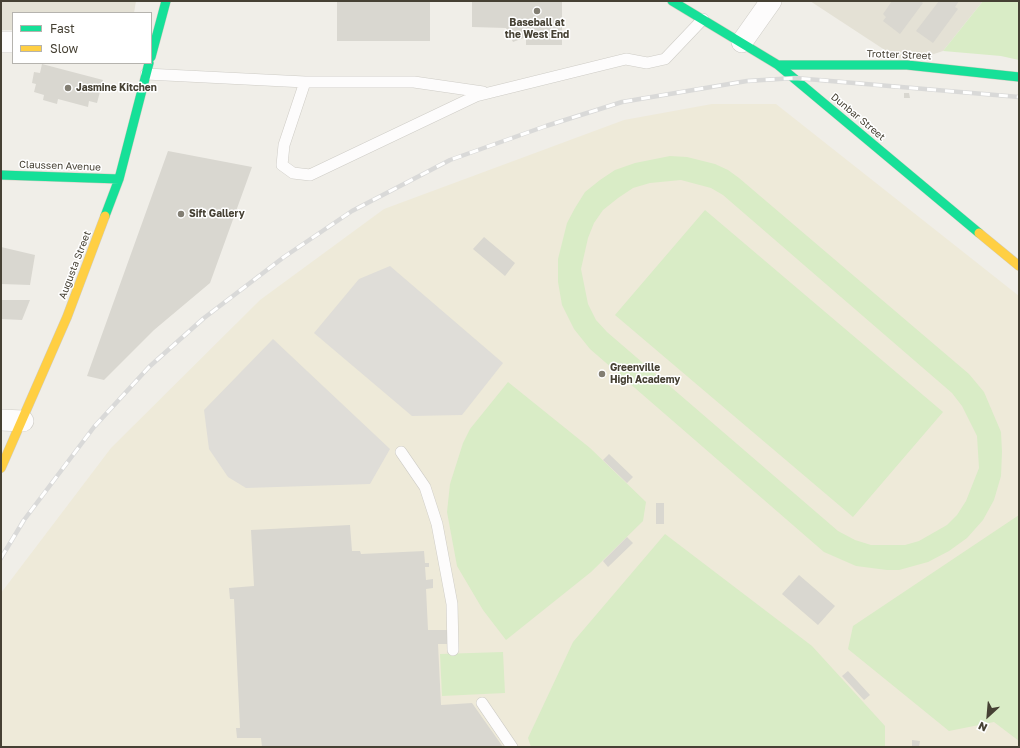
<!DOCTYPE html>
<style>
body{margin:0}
#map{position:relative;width:1020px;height:748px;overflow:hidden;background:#f0eee8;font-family:"Golos Text",sans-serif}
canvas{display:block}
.frame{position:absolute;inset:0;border:2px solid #464134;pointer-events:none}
.legend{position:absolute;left:12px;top:12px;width:140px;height:52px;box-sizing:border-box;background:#fff;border:1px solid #b5b3ae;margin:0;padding:5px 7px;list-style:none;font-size:12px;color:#464134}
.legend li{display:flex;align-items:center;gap:8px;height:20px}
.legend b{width:20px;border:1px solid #b5b3ae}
.north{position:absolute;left:968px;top:696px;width:40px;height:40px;-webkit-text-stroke:3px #fff;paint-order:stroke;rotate:206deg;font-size:11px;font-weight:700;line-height:16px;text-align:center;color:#464134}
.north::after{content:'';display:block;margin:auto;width:14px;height:18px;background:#464134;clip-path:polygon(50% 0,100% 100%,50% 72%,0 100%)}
</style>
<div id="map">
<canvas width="1020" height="748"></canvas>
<div class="frame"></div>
<ul class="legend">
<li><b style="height:5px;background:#16e098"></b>Fast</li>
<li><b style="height:5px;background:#ffcf43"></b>Slow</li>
</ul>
<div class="north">N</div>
</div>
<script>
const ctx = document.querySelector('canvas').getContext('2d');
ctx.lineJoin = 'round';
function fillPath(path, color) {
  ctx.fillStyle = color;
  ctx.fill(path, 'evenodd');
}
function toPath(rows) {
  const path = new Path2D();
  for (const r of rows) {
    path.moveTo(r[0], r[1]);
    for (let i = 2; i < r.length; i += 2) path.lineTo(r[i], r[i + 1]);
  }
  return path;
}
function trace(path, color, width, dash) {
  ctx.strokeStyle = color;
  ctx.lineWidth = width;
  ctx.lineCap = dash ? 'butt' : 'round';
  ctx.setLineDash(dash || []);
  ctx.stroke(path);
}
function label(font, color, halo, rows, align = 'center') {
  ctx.font = font + ' "Golos Text",sans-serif';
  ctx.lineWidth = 3;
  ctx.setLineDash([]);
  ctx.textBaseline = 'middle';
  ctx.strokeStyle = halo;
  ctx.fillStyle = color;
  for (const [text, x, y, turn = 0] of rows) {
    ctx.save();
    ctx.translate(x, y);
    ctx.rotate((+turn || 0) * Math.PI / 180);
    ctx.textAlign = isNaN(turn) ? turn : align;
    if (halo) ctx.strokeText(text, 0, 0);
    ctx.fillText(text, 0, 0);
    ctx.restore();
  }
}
const residential = toPath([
 [1,1,136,1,134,13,13,13,13,30,1,30],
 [810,1,983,1,943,51,919,59,897,58]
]);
const education = toPath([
 [712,104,776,104,1019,296,1019,747,1,747,1,593,111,448,260,300,384,209,624,120]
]);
const green = toPath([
 [983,1,1019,1,1019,60,1001,56,943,51],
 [670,156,687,157,715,164,728,170,739,178,969,374,984,392,1001,432,1002,452,1001,476,994,500,983,520,967,538,949,551,928,562,899,570,887,570,856,566,824,552,590,349,574,329,562,305,558,282,558,259,567,223,575,208,585,192,600,180,615,170,635,163],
 [681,180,711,188,723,195,952,393,962,406,977,436,979,468,966,501,957,515,947,525,919,541,905,545,871,545,855,540,838,531,607,332,596,320,588,304,581,269,588,238,594,223,603,210,618,198,633,188,650,183],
 [705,210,943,412,853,517,615,315],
 [508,382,590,448,646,502,643,521,591,572,506,640,483,610,457,566,447,512,450,484,463,443,470,429],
 [1019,515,1019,741,994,722,949,731,848,649,853,626],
 [665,534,812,646,885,726,885,747,531,747,528,738,573,642],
 [503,652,505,693,442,696,440,654]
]);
const parking = toPath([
 [390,266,503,363,462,415,412,416,314,333,359,279],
 [273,339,390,449,370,484,246,488,228,477,209,449,204,410]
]);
const building = toPath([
 [337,1,430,1,430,41,337,41],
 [472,1,562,1,562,45,526,45,526,37,513,42,506,28,472,27],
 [892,1,920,1,923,3,900,34,883,21,886,17,883,14],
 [939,1,959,1,955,7,958,9,933,43,916,31],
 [42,64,103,80,97,103,89,101,88,107,58,99,57,104,43,100,44,95,34,92,36,84,32,83,34,72,40,73],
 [904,93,909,93,910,98,904,98],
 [168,151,252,167,210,283,154,330,104,380,87,376],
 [484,237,515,263,505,276,473,249],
 [1,247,35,255,30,285,1,284],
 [1,300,30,300,22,320,1,319],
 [609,454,633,477,627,483,603,460],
 [656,503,664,503,664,524,656,524],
 [350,525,352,551,360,551,361,554,424,551,425,563,429,563,429,567,425,567,426,580,433,579,433,588,426,589,428,630,447,630,448,644,438,644,441,705,472,703,503,747,262,747,261,738,237,738,236,728,240,728,234,599,230,599,229,588,254,586,251,530],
 [627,537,633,543,608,567,603,561],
 [799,575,835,606,818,625,782,594],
 [848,671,870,695,864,700,842,676],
 [912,740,920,741,919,747,912,747]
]);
const lane = toPath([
 [146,74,305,82,414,82,483,92],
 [305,82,284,145,282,165,293,173,310,175,476,96,626,59,647,63,665,59,703,19],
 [401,452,425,487,437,524,452,604,453,650],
 [482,703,512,747]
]);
const street = toPath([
 [1,42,13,42],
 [742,42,771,1],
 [1,420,23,421]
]);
const fast = toPath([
 [672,1,778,65,979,233],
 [151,57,166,1],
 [778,65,907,65,1019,77],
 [1,175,119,179],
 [105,216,119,179,149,63]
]);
const slow = toPath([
 [979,233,1019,266],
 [1,468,67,317,105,216]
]);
const rail = toPath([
 [1,558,24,520,94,427,149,367,204,318,284,257,352,211,450,160,546,126,622,102,747,81,795,78,1019,97]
]);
const markers = [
 [537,11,4,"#827e73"],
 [68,88,4,"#827e73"],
 [181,214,4,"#827e73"],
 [602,374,4,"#827e73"]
];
const poiNames = [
 ["Baseball at",537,23,"center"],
 ["the West End",537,35,"center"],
 ["Jasmine Kitchen",76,88],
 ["Sift Gallery",189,214],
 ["Greenville",610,368],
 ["High Academy",610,380]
];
const streetNames = [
 ["Trotter Street",899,55,2],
 ["Dunbar Street",858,117,40],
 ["Claussen Avenue",60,166,2],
 ["Augusta Street",75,265,-69]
];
fillPath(residential, '#e4e1d5');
fillPath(education, '#eeead9');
fillPath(green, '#d9ecc6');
fillPath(parking, '#dfddd8');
fillPath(building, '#d9d7d0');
trace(lane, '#ceccc6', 12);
trace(street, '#ceccc6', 22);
trace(fast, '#d0ccbf', 10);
trace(slow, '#d0ccbf', 10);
trace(lane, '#fdfcfc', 11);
trace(street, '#fdfcfc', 21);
trace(fast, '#16e098', 9);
trace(slow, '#ffcf43', 9);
trace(rail, '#d9d9d8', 4.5);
trace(rail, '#fff', 3, [9]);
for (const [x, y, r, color] of markers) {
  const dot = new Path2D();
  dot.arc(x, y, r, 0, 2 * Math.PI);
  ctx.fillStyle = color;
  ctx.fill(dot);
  trace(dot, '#fff', 1.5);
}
label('bold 10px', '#464134', '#fff', poiNames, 'left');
label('10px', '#464134', '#fff', streetNames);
</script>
